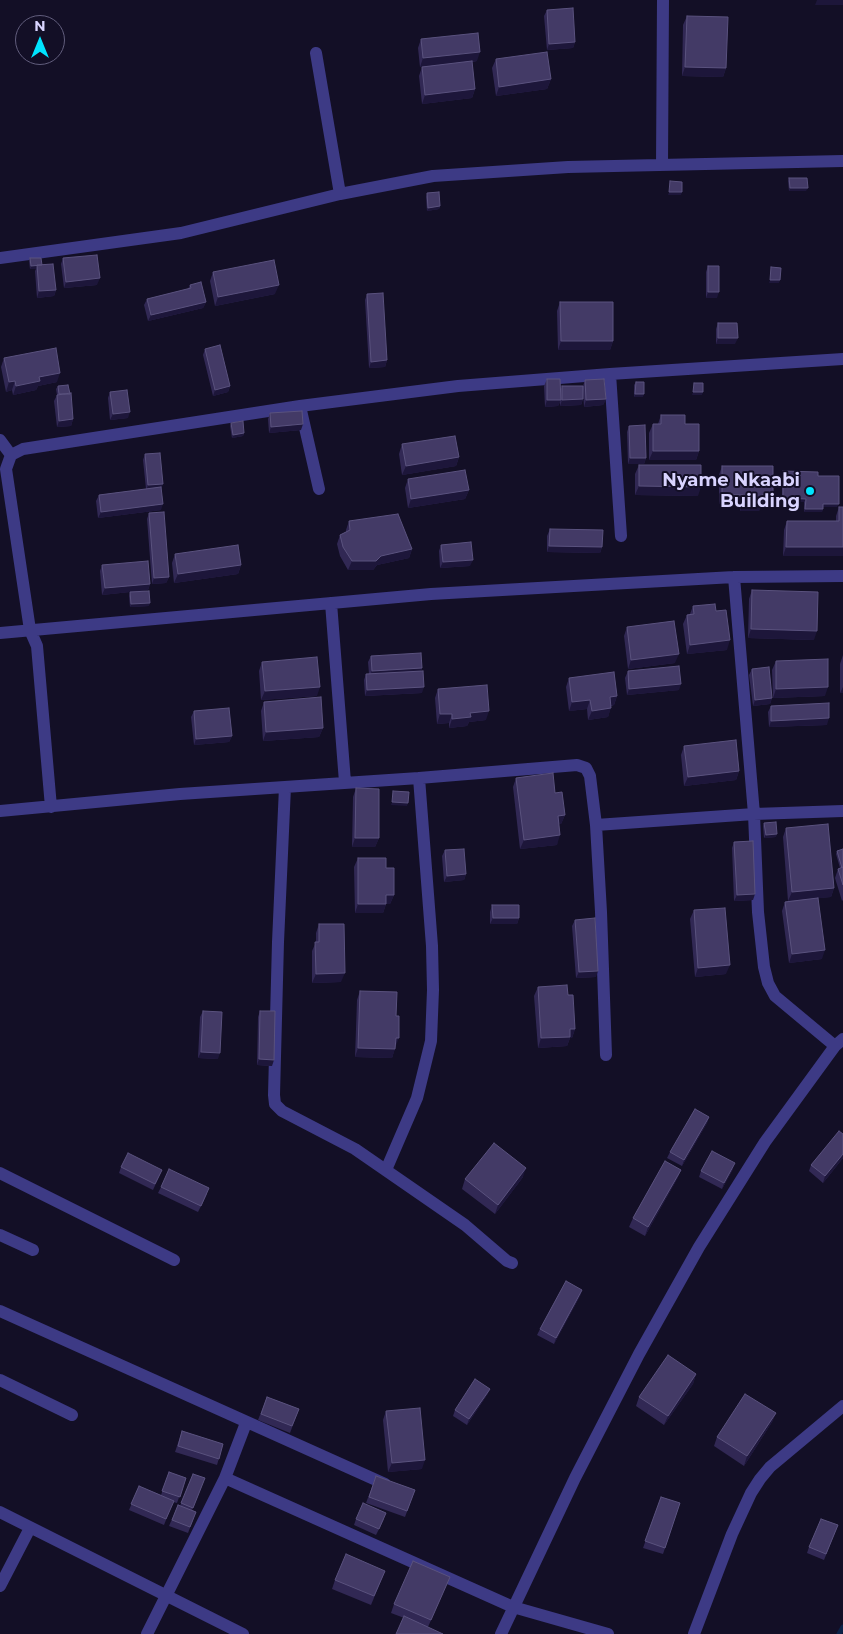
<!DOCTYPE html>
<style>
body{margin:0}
#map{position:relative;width:843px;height:1634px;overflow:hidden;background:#130f26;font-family:Montserrat,sans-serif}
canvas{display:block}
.north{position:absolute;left:15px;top:15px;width:50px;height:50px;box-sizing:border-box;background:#130f26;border:1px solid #625e7d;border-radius:50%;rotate:0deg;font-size:14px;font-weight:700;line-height:20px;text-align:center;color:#d9d4ff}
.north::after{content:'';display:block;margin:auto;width:18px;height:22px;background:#00e5ff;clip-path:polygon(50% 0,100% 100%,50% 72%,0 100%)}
</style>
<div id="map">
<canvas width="843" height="1634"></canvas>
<div class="north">N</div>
</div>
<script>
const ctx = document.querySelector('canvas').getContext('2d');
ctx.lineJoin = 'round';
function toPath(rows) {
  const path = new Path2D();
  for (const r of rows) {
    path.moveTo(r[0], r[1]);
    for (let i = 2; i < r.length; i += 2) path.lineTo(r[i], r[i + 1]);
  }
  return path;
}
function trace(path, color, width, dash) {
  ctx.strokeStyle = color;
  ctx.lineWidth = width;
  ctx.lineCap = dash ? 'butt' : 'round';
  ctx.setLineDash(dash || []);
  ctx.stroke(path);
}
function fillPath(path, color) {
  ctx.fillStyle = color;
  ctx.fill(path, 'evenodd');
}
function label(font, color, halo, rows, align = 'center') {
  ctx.font = font + ' Montserrat,sans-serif';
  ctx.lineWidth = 4;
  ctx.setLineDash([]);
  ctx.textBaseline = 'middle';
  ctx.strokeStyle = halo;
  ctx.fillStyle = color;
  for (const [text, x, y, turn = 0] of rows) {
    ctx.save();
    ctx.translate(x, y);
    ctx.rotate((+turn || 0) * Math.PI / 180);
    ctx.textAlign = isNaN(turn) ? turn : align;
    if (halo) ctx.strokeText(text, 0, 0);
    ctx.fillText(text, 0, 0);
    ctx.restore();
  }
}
const stream = toPath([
 [839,1634,843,1627]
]);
const minor = toPath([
 [316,53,340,194],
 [662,165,663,0],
 [0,258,181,233,340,194,433,176,568,167,843,161],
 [610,374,621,536],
 [300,406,319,489],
 [0,440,11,455],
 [734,577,754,814,758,912,764,967,768,983,775,996,835,1046],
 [331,603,345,782],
 [0,633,431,594,734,577,843,576],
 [285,787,278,942,274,1095,275,1104,282,1111,355,1149,465,1225,507,1261,512,1263],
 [51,807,37,646,30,630,6,469,11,455,23,449,300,406,458,386,610,374,843,359],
 [0,811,180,794,419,778,577,765,586,768,590,776,596,825,601,912,606,1055],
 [596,825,754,814,843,811],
 [386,1170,417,1098,431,1041,433,990,432,946,419,778],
 [0,1173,174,1260],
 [0,1235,33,1250],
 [0,1311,385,1484],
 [0,1380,72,1415],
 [225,1478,513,1607,608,1634],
 [0,1512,243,1634],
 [0,1586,30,1528],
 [147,1634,225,1478,246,1423],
 [501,1634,575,1478,639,1354,699,1247,765,1142,835,1046,843,1039],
 [694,1634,732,1534,751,1493,760,1479,770,1467,843,1406]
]);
const wall = toPath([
 [547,10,575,42,573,48,547,50,544,16],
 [687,16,726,68,723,77,682,76,683,25],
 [421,39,477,61,472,62,475,89,472,98,422,104,419,76,422,67,424,67,420,67,418,48],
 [496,59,551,79,547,89,496,96,492,68],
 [789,178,806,191,789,191,788,181],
 [427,193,440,206,439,209,427,211,426,197],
 [30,258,42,265,56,290,54,296,37,298,35,271,36,269,30,269,29,261],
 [63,258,97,285,64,288,61,264],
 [708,266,717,298,706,298,706,272],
 [213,272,275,294,215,306,210,281],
 [190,285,206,302,203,308,148,321,144,305,147,299,188,289],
 [367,294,387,360,385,367,369,368,365,300],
 [560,302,613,341,610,350,558,350,557,311],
 [718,323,735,344,716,344,716,329],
 [205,349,230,386,228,392,213,396,203,355],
 [4,358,57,382,38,386,36,390,13,395,12,390,6,392,1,367],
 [547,379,560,391,562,386,583,386,585,380,606,399,603,405,584,407,583,390,583,399,581,405,560,406,560,402,558,406,545,407,544,386],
 [636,382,643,397,634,397,634,385],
 [58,386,73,419,71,426,57,427,54,401,57,395,56,389],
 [110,392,128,418,110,420,108,398],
 [270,413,301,430,269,433,268,419],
 [661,415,685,424,699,451,696,460,649,460,649,433,653,424,658,424],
 [231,423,244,433,243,436,232,438,230,426],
 [629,426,646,458,644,464,628,464,627,432],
 [402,444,459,457,456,466,402,475,399,454],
 [145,454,161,488,161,510,98,518,96,501,99,495,146,489,143,460],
 [639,465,698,496,635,495,635,474],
 [722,466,770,504,761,504,759,511,740,511,740,504,719,504,719,475],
 [783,471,818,476,837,507,823,507,822,512,804,512,804,502,782,502,782,474],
 [408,479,469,490,465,499,408,508,405,488],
 [839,507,843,556,783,556,784,530,787,521,836,521,836,516],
 [149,513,169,577,166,583,152,584,147,519],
 [349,521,412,549,409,558,377,565,373,570,348,570,340,556,337,544,340,535,346,532,346,530],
 [550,529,602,547,600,553,547,552,547,536],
 [441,545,470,566,440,568,439,551],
 [175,554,241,565,238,574,174,583,172,563],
 [102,565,150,584,148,590,102,595,100,571],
 [752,590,814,640,748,638,749,599],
 [130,592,149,606,130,607,129,596],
 [693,606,727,650,687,654,683,624,687,615,690,614],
 [627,627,675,663,628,669,624,636],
 [843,655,843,693,840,693,840,664],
 [371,656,422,668,421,671,422,693,365,696,364,680,366,674,369,674,368,662],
 [776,661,825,696,773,698,772,670],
 [262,662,317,696,261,700,259,671],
 [752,669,772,698,770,704,753,706,749,675],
 [628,671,679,690,627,695,625,678],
 [569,678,617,696,614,705,611,706,608,717,588,720,587,709,569,711,566,687],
 [438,689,486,720,469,722,467,726,449,728,449,723,437,724,435,698],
 [264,702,323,728,319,737,263,741,261,711],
 [771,706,827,725,769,727,768,712],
 [194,711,232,736,229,742,194,745,191,717],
 [684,746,739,771,736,780,684,786,681,755],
 [516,778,555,793,565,815,561,824,559,824,557,845,520,849,513,787],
 [356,788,379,838,375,847,352,847,353,797],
 [764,823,776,837,764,838,763,826],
 [786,828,834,888,831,897,818,898,822,959,789,963,782,911,785,902,788,901,783,837],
 [734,842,753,900,734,901,732,848],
 [843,849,843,900,842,901,835,878,838,869,840,868,836,854,837,851],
 [445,850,466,874,464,880,444,882,442,856],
 [358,858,386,868,394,895,390,904,386,904,383,913,355,913,354,867],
 [492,905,519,918,517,924,490,924,490,912],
 [694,910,726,974,695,977,690,919],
 [575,920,596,977,576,978,572,926],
 [319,924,341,982,312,983,312,951,316,942,316,933],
 [538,987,568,995,575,1029,572,1038,570,1038,567,1046,538,1048,534,996],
 [360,991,395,1048,392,1058,355,1057,357,1000],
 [203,1011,218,1059,198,1058,200,1017],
 [260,1011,272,1066,257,1065,258,1017],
 [709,1117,707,1123,682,1166,667,1158,670,1152],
 [843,1134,843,1158,823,1183,809,1171,811,1165],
 [121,1167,162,1170,153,1190,119,1173],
 [733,1169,722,1189,699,1177,701,1171],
 [681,1170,677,1179,645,1236,629,1227,633,1218],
 [523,1177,495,1214,462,1189,465,1179],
 [161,1187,207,1194,198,1212,158,1193],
 [582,1290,580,1296,554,1344,537,1335,540,1329],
 [696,1374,693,1384,664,1425,636,1406,639,1397],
 [490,1389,487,1395,467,1425,453,1416,455,1410],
 [267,1397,299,1409,290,1433,258,1420],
 [386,1411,422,1469,388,1472,383,1420],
 [776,1413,772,1422,744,1466,714,1446,717,1437],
 [182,1431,223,1444,217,1465,175,1452],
 [169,1472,186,1478,177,1503,173,1502,164,1525,129,1510,139,1486,161,1495],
 [193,1474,205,1478,192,1510,196,1512,188,1533,169,1526,178,1505,180,1506],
 [376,1476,415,1490,405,1517,366,1503],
 [661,1497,680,1503,663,1554,643,1548],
 [356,1519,384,1519,376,1535,354,1525],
 [838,1525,824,1560,807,1553,809,1547],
 [385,1571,371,1605,332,1589,335,1580],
 [450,1577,428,1627,391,1613,394,1604]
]);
const shadedWall = toPath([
 [817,0,843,0,843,5,815,5],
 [575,42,573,48,547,50,549,44],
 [480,52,477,61,420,67,423,58],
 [685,67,726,68,723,77,682,76],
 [551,79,547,89,496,96,499,87],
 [475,89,472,98,422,104,425,95],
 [790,188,808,188,806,191,789,191],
 [669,192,682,192,681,195,668,195],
 [440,206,439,209,427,211,428,208],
 [31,266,37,266,36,269,30,269],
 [100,278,97,285,64,288,66,282],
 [770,280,780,280,779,283,769,283],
 [279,285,275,294,215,306,218,297],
 [56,290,54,296,37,298,39,291],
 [708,292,719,292,717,298,706,298],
 [206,302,203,308,148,321,151,315],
 [718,338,738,338,735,344,716,344],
 [561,341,613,341,610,350,558,350],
 [387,360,385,367,369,368,371,362],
 [60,373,57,382,38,386,36,390,13,395,16,386,39,377],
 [15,381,12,390,6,392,9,382],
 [230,386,228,392,213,396,215,390],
 [693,392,703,392,702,395,692,395],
 [635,394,644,394,643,397,634,397],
 [583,399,581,405,560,406,562,400],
 [606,399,603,405,584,407,586,400],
 [547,400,561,400,558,406,545,407],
 [130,412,128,418,110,420,113,414],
 [73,419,71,426,57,427,59,421],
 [303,424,301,430,269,433,271,427],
 [244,433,243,436,232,438,233,435],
 [653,451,699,451,696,460,649,460],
 [459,457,456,466,402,475,406,466],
 [630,458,646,458,644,464,628,464],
 [163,484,161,490,146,491,148,485],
 [639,486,701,487,698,496,635,495],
 [469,490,465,499,408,508,411,499],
 [722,495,743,495,740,504,719,504],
 [762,495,773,495,770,504,761,504,759,511,740,511,743,502],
 [783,498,806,499,804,502,782,502],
 [163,504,161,510,98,518,101,512],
 [823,504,839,504,837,507,822,507],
 [805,509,823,509,822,512,804,512],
 [549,546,602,547,600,553,547,552],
 [786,547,843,547,843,556,783,556],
 [412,549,409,558,377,565,373,570,348,570,352,561,381,556],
 [473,560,470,566,440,568,443,562],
 [241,565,238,574,174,583,178,574],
 [169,577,166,583,152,584,154,578],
 [150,584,148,590,102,595,105,588],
 [150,603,149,606,130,607,131,604],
 [751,629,817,631,814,640,748,638],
 [730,640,727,650,687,654,690,645],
 [679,654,675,663,628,669,631,660],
 [422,668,420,674,369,677,372,671],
 [681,684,679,690,627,695,629,689],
 [320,687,317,696,261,700,265,691],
 [424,687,422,693,365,696,367,690],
 [828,687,825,696,773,698,776,689],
 [843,687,843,693,840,693],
 [617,696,614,705,606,706,610,697],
 [772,698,770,704,753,706,755,700],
 [590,700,587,709,569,711,572,702],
 [611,708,608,717,588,720,592,711],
 [489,711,486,720,469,722,467,726,449,728,452,719,470,713],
 [440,714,452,714,449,723,437,724],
 [829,718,827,725,769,727,771,721],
 [323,728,319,737,263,741,266,732],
 [232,736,229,742,194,745,196,739],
 [739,771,736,780,684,786,688,777],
 [392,802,408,803,407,806,391,805],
 [565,815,561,824,555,825,558,816],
 [777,834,776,837,764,838,766,835],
 [560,835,557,845,520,849,524,840],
 [355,838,379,838,375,847,352,847],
 [466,874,464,880,444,882,447,876],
 [834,888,831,897,788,901,792,892],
 [755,894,753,900,734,901,737,895],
 [386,895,394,895,390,904,386,904,383,913,355,913,358,904],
 [493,918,519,918,517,924,490,924],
 [825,950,822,959,789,963,792,954],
 [730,965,726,974,695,977,698,968],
 [598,971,596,977,576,978,579,972],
 [345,973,341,982,312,983,316,974],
 [570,1029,575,1029,572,1038,570,1038,567,1046,538,1048,541,1038],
 [396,1038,399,1038,395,1048],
 [358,1048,395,1049,392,1058,355,1057],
 [201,1052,220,1053,218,1059,198,1058],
 [259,1059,274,1060,272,1066,257,1065],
 [709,1117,707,1123,682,1166,684,1160],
 [843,1154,843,1158,823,1183,825,1176],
 [735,1163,733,1169,722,1189,724,1183],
 [526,1168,523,1177,495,1214,498,1205],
 [681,1170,677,1179,645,1236,648,1227],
 [582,1290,580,1296,554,1344,556,1338],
 [696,1374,693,1384,664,1425,668,1416],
 [490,1389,487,1395,467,1425,469,1419],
 [776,1413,772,1422,744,1466,747,1456],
 [425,1460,422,1469,388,1472,392,1463]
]);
const building = toPath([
 [573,8,575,42,549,44,547,10,573,8],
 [687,16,728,17,726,68,685,67,687,16],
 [478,33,480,52,423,58,421,39,478,33],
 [547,52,551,79,499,87,496,59,547,52],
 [472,61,475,89,425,95,422,67,472,61],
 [789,178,807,178,808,188,790,188,789,178],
 [670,181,682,182,682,192,669,192,670,181],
 [439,192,440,206,428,208,427,193,439,192],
 [97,255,100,278,66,282,63,258,97,255],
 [30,258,41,258,42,265,31,266,30,258],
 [274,260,279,285,218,297,213,272,274,260],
 [53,264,56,290,39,291,37,265,53,264],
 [708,266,719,266,719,292,708,292,708,266],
 [771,267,781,268,780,280,770,280,771,267],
 [201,282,206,302,151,315,147,299,191,288,190,285,201,282],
 [383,293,387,360,371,362,367,294,383,293],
 [560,302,613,302,613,341,561,341,560,302],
 [718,323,737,323,738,338,718,338,718,323],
 [220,345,230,386,215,390,205,349,220,345],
 [56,348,60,373,39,377,40,381,16,386,15,381,9,382,4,358,56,348],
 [547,379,560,379,561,400,547,400,547,379],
 [604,379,606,399,586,400,585,380,604,379],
 [636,382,644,382,644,394,635,394,636,382],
 [694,383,703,383,703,392,693,392,694,383],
 [68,385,70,394,59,394,58,386,68,385],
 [562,386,583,386,583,399,562,400,562,386],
 [127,390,130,412,113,414,110,392,127,390],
 [71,393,73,419,59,421,57,395,71,393],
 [302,411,303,424,271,427,270,413,302,411],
 [661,415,685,415,685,424,699,424,699,451,653,451,653,424,661,424,661,415],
 [243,421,244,433,233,435,231,423,243,421],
 [645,425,646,458,630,458,629,426,645,425],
 [455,436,459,457,406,466,402,444,455,436],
 [160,453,163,484,148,485,145,454,160,453],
 [639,465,701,465,701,487,639,486,639,465],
 [722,466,773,466,773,495,762,495,762,502,743,502,743,495,722,495,722,466],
 [465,470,469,490,411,499,408,479,465,470],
 [783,471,818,472,818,476,839,476,839,504,823,504,823,509,805,509,806,499,783,498,783,471],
 [161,487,163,504,101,512,99,495,161,487],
 [839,507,843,507,843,547,786,547,787,521,839,521,839,507],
 [164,512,169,577,154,578,149,513,164,512],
 [398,514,412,549,381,556,376,561,352,561,343,547,340,535,350,530,349,521,398,514],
 [550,529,603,530,602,547,549,546,550,529],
 [471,542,473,560,443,562,441,545,471,542],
 [238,545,241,565,178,574,175,554,238,545],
 [148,561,150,584,105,588,102,565,148,561],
 [752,590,818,592,817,631,751,629,752,590],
 [149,591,150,603,131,604,130,592,149,591],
 [715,604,716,611,726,610,730,640,690,645,687,615,694,614,693,606,715,604],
 [674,621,679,654,631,660,627,627,674,621],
 [421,653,422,668,372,671,371,656,421,653],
 [317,657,320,687,265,691,262,662,317,657],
 [828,659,828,687,776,689,776,661,828,659],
 [679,666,681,684,629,689,628,671,679,666],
 [769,667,772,698,755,700,752,669,769,667],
 [423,671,424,687,367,690,366,674,423,671],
 [614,672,617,696,610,697,611,708,592,711,590,700,572,702,569,678,614,672],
 [487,685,489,711,470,713,471,717,452,719,452,714,440,714,438,689,487,685],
 [321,697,323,728,266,732,264,702,321,697],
 [829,703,829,718,771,721,771,706,829,703],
 [229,708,232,736,196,739,194,711,229,708],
 [736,740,739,771,688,777,684,746,736,740],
 [553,773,555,793,562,792,565,815,558,816,560,835,524,840,516,778,553,773],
 [356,788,379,789,379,838,355,838,356,788],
 [393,791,409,792,408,803,392,802,393,791],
 [776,822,777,834,766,835,764,823,776,822],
 [828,824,834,888,792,892,786,828,828,824],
 [753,841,755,894,737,895,734,842,753,841],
 [464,849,466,874,447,876,445,850,464,849],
 [843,849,843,867,842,868,837,851,843,849],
 [358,858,386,858,386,868,394,868,394,895,386,895,386,904,358,904,358,858],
 [843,867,843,885,838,869,843,867],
 [818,898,825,950,792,954,785,902,818,898],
 [492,905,519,905,519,918,493,918,492,905],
 [725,908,730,965,698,968,694,910,725,908],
 [595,918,598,971,579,972,575,920,595,918],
 [319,924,344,924,345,973,316,974,315,942,319,942,319,924],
 [567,985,568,995,573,995,575,1029,570,1029,570,1037,541,1038,538,987,567,985],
 [360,991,397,992,396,1016,399,1016,399,1038,396,1038,395,1049,358,1048,360,991],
 [203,1011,222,1012,220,1053,201,1052,203,1011],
 [260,1011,275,1011,274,1060,259,1059,260,1011],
 [695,1109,709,1117,684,1160,670,1152,695,1109],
 [839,1131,843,1134,843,1154,825,1176,811,1165,839,1131],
 [494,1143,526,1168,498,1205,465,1179,494,1143],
 [712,1151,735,1163,724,1183,701,1171,712,1151],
 [128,1153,162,1170,155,1184,121,1167,128,1153],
 [665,1161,681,1170,648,1227,633,1218,665,1161],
 [169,1169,209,1188,201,1206,161,1187,169,1169],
 [566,1281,582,1290,556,1338,540,1329,566,1281],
 [668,1355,696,1374,668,1416,639,1397,668,1355],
 [475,1379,490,1389,469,1419,455,1410,475,1379],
 [745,1394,776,1413,747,1456,717,1437,745,1394],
 [267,1397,299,1409,292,1426,261,1414,267,1397],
 [420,1408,425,1460,392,1463,386,1411,420,1408],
 [182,1431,223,1444,219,1459,178,1446,182,1431],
 [169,1472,186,1478,180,1497,162,1491,169,1472],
 [193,1474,205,1478,193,1508,181,1503,193,1474],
 [376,1476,415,1490,407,1511,369,1497,376,1476],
 [139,1486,174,1501,166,1519,131,1504,139,1486],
 [661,1497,680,1503,665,1548,645,1541,661,1497],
 [363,1503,386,1513,379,1529,356,1519,363,1503],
 [178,1505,196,1512,190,1527,172,1520,178,1505],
 [821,1519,838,1525,826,1554,809,1547,821,1519],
 [346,1554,385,1571,374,1596,335,1580,346,1554],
 [413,1561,450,1577,431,1620,394,1604,413,1561],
 [404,1616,443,1634,396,1634,404,1616]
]);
const markers = [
 [810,491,5,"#00e5ff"]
];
const poiNames = [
 ["Nyame Nkaabi",800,481],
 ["Building",800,502]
];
trace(stream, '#0c2248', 5);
trace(minor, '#3d3a85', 12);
fillPath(wall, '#312854');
fillPath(shadedWall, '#1d163a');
fillPath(building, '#433a66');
trace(building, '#5a527e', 1);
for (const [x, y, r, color] of markers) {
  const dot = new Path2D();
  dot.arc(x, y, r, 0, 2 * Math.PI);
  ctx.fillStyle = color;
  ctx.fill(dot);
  trace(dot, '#130f26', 2);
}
label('bold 18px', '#d9d4ff', '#130f26', poiNames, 'right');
</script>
